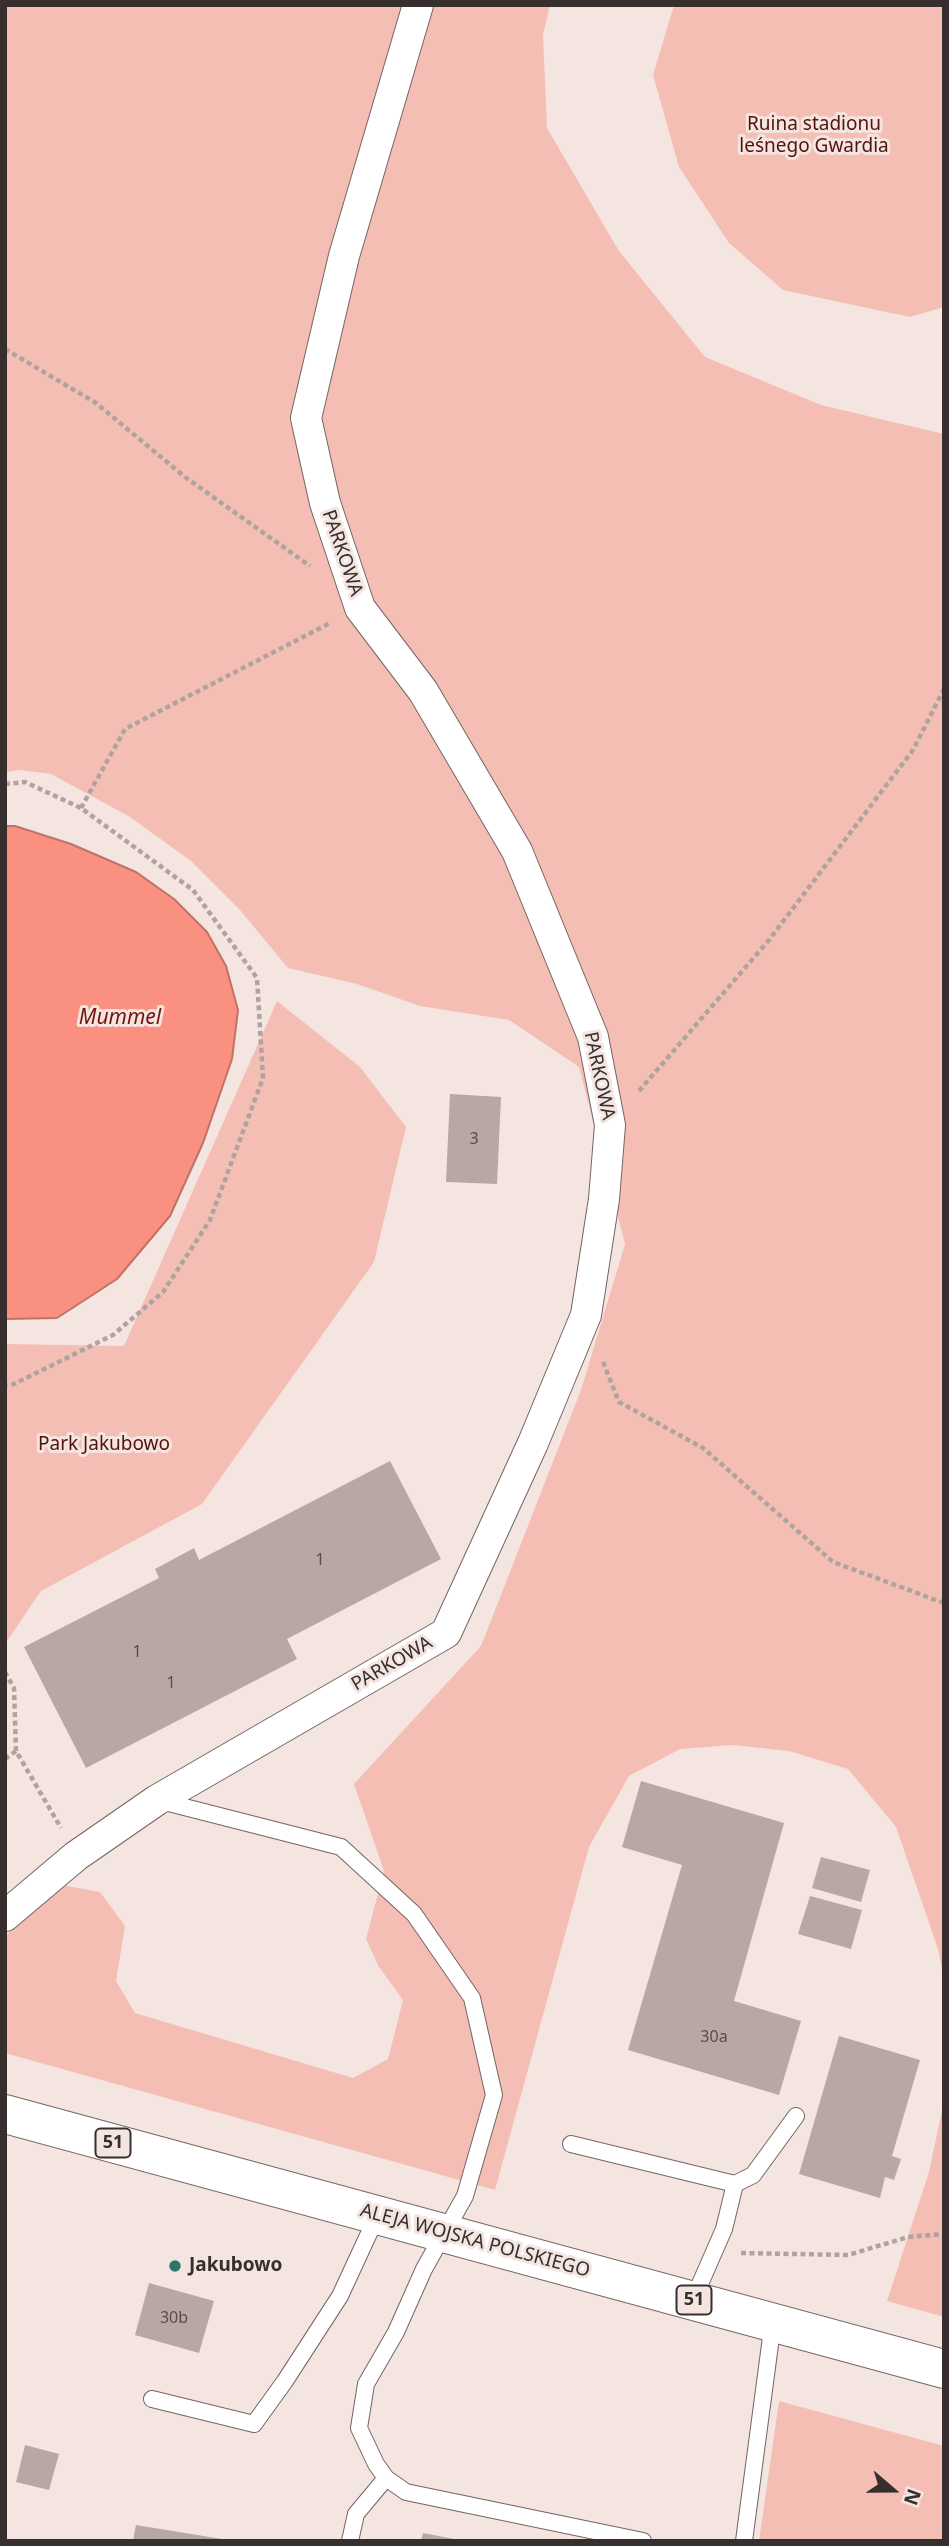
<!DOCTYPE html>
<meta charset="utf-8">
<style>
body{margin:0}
#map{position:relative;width:949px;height:2546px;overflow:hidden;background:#f5e5e1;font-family:"Noto Sans",sans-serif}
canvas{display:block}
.frame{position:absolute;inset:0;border:7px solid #362f2e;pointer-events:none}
.north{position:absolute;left:858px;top:2455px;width:70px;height:70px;-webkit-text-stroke:5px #f5e5e1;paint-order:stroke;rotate:110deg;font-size:19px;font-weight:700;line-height:28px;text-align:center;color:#362f2e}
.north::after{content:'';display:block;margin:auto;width:24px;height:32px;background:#362f2e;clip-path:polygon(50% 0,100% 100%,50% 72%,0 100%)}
</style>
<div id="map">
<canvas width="949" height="2546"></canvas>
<div class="frame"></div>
<div class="north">N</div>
</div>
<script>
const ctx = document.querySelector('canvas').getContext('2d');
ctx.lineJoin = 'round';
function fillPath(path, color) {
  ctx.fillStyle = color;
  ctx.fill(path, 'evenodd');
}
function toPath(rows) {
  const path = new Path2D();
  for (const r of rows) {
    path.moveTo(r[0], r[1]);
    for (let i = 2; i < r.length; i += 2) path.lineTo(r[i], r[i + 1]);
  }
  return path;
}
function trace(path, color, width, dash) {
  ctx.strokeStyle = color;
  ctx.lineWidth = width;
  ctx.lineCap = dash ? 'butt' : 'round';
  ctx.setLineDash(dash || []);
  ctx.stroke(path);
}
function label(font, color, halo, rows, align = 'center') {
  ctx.font = font + ' "Noto Sans",sans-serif';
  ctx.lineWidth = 6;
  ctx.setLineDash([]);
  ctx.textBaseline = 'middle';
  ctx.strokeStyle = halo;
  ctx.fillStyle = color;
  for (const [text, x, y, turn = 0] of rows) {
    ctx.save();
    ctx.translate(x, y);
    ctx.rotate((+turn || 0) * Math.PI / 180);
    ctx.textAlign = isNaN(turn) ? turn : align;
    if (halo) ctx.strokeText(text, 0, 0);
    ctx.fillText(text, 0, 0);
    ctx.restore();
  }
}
const green = toPath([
 [5,5,550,5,543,35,547,128,619,251,705,357,821,405,944,434,944,1979,938,1949,896,1827,848,1769,789,1751,733,1745,680,1749,629,1776,589,1847,495,2190,5,2053,5,1939,19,1915,56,1884,100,1892,125,1926,116,1981,135,2013,353,2078,388,2059,403,2000,379,1967,366,1939,384,1871,354,1784,481,1646,581,1390,625,1244,579,1067,509,1020,420,1006,357,984,288,968,239,909,191,861,130,817,51,774,19,770,5,772],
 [674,5,944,5,944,307,910,317,783,290,729,243,679,167,653,75],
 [277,1001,360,1067,406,1127,374,1262,202,1504,41,1591,5,1644,5,1344,124,1346],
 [944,2101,944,2317,887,2301,929,2172],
 [779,2401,944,2446,944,2541,759,2541]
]);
const water = toPath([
 [5,826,15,826,71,844,136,872,174,899,207,932,226,966,238,1010,232,1059,203,1143,170,1216,117,1279,57,1318,5,1319,5,826]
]);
const building = toPath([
 [450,1094,501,1097,497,1184,446,1182],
 [390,1461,441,1559,287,1639,297,1659,86,1768,24,1647,159,1578,155,1569,194,1548,199,1560],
 [641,1781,784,1823,734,2001,801,2021,779,2095,628,2050,682,1865,622,1847],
 [821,1857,870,1870,861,1902,812,1888],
 [810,1896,862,1910,851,1949,798,1934],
 [839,2036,920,2060,892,2156,901,2159,894,2180,885,2177,880,2198,799,2174],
 [149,2283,214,2301,199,2353,135,2335],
 [25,2445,59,2454,49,2490,16,2482],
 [136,2525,222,2539,222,2541,133,2541],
 [423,2533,459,2540,459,2541,421,2541]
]);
const path = toPath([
 [5,349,96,403,185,477,310,566],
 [5,784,25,782,81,808,193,890,257,978,263,1078,210,1220,163,1292,113,1335,14,1384,5,1385],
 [81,808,125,729,330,623],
 [639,1091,769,940,913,750,944,689],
 [603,1362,619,1402,703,1448,833,1562,944,1603],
 [5,1672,14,1688,16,1751,61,1828],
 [5,1759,16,1751],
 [741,2253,848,2255,908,2237,944,2234]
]);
const lane = toPath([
 [157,1800,341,1847,414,1914,472,1998,494,2095,465,2196,424,2269,396,2332,366,2384,359,2428,376,2464,386,2478,406,2492,643,2541],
 [571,2144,735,2184,753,2175,796,2116],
 [693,2300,724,2229,735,2184],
 [152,2399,254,2424,285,2381,340,2296,377,2216],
 [350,2541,356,2514,386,2478],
 [744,2541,773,2322]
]);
const street = toPath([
 [5,1916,76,1856,157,1800,446,1633,533,1443,586,1315,604,1199,610,1125,593,1037,517,851,423,691,360,608,325,503,306,418,344,256,418,5]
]);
const primary = toPath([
 [5,2114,944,2369]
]);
const markers = [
 [175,2266,7,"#307569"]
];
const numberNames = [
 ["3",474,1139],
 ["1",320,1560],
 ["1",137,1652],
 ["1",171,1683],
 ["30a",714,2037],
 ["30b",174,2318]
];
const shields = [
 [113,2143,35],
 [694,2300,35]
];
const shieldNames = [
 ["51",113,2143],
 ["51",694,2300]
];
const parkNames = [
 ["Ruina stadionu",814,125],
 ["leśnego Gwardia",814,147],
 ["Park Jakubowo",104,1445]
];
const streetNames = [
 ["PARKOWA",342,553,71],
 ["PARKOWA",599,1076,78],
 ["PARKOWA",392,1664,-30],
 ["ALEJA WOJSKA POLSKIEGO",475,2241,15]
];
const poiNames = [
 ["Jakubowo",189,2266]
];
const waterNames = [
 ["Mummel",120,1018]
];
fillPath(green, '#f5beb4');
fillPath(water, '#f99080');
trace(water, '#be7367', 2);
fillPath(building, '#b8a8a5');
trace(lane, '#746563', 18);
trace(street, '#746563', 32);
trace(primary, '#746563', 40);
trace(path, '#afa3a0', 4.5, [5, 3.5]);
trace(lane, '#fff', 16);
trace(street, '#fff', 30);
trace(primary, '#fff', 38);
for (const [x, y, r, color] of markers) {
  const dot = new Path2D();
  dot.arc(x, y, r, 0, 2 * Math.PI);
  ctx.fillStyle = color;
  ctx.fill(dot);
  trace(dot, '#f5e5e1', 2.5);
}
label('16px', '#564d4c', null, numberNames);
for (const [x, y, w] of shields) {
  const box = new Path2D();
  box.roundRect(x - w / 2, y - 14.5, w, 29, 5);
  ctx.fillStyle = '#f5e5e1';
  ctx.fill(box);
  trace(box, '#362f2e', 2);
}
label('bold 18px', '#362f2e', null, shieldNames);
label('19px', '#53130c', '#f5e5e1', parkNames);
label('19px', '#362f2e', '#f5e5e1', streetNames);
label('bold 19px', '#362f2e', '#f5e5e1', poiNames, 'left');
label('italic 21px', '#71150c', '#f5e5e1', waterNames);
</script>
